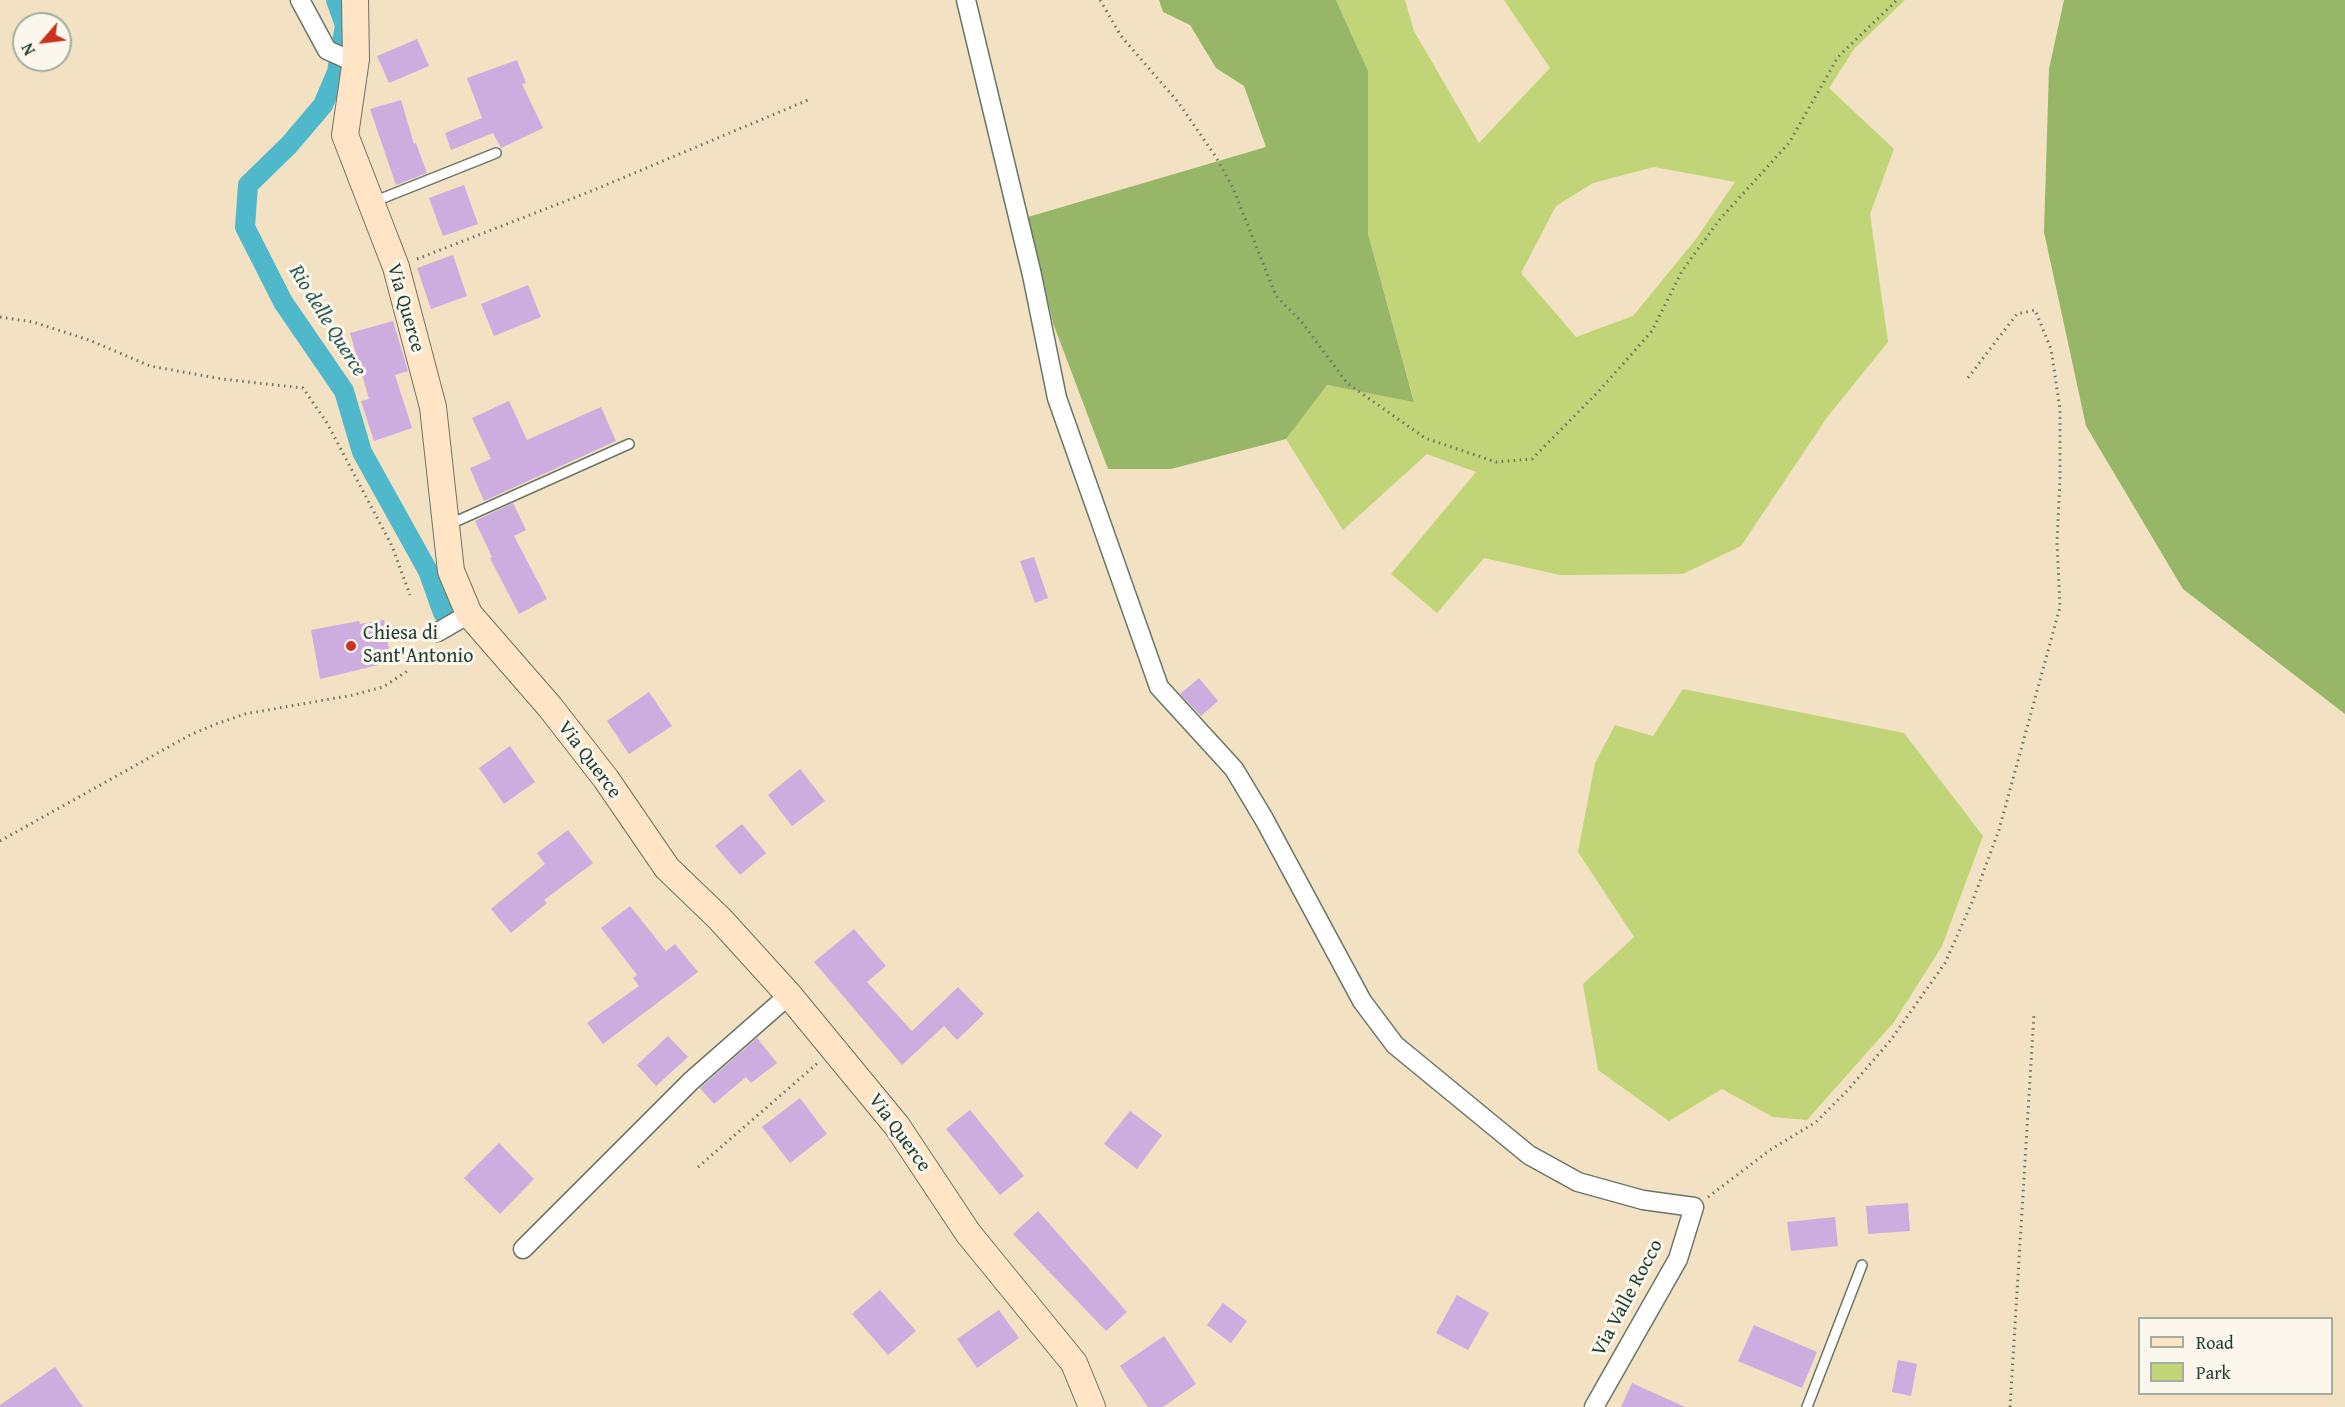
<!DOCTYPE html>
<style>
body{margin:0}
#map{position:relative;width:2345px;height:1407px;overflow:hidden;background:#f3e1c4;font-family:"Gentium Book Plus",serif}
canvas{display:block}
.legend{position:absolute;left:2138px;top:1317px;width:195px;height:78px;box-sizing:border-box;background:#fbf7ec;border:2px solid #a3ada2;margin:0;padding:8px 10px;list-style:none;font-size:18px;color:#1f3d34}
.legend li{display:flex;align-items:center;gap:12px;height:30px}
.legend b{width:30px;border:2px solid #a3ada2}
.north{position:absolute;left:12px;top:12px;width:60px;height:60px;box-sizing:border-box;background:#fbf7ec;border:2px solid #a3ada2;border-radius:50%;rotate:242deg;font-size:16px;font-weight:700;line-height:24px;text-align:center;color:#1f3d34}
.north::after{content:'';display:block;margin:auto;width:21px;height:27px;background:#c8321e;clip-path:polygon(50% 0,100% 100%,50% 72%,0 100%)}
</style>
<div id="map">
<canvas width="2345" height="1407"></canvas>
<ul class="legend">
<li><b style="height:8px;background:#ffe4c6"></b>Road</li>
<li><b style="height:16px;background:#c1d478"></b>Park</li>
</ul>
<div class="north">N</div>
</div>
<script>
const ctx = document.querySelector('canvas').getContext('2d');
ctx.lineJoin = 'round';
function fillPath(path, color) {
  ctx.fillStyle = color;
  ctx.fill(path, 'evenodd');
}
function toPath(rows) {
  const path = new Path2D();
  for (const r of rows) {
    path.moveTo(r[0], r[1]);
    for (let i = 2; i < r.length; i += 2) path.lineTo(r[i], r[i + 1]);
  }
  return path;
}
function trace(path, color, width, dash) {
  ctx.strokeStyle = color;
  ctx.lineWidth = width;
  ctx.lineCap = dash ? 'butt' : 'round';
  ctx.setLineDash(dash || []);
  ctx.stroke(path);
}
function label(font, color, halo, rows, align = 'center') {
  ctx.font = font + ' "Gentium Book Plus",serif';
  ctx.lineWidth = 6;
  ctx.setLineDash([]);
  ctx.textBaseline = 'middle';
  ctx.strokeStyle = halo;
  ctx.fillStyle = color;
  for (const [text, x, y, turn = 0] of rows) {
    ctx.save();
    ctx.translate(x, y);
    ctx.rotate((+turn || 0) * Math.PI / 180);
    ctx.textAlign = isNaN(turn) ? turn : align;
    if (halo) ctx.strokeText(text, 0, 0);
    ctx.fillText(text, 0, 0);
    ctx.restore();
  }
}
const green = toPath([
 [1336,0,1405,0,1414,31,1479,143,1550,68,1504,0,1905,0,1854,49,1829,88,1894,149,1870,214,1888,342,1828,416,1741,546,1683,574,1560,575,1484,558,1437,613,1391,574,1476,472,1427,454,1343,530,1286,439,1326,385,1414,401,1368,234,1368,71],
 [1654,167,1735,182,1696,239,1633,316,1576,337,1521,273,1556,206,1593,183],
 [1683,689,1904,733,1983,836,1942,946,1894,1022,1807,1120,1773,1117,1722,1089,1669,1121,1598,1070,1583,984,1634,937,1578,852,1595,763,1615,725,1653,736]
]);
const forest = toPath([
 [1159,0,1336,0,1368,71,1368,234,1414,402,1327,385,1286,439,1171,469,1108,469,1053,323,1028,217,1266,147,1244,86,1216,68,1190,25,1163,12],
 [2064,0,2345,0,2345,714,2183,589,2086,426,2044,232,2049,69]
]);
const canal = toPath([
 [336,0,345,25,337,72,323,105,289,145,248,185,245,227,283,302,344,391,362,452,428,571,443,613]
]);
const building = toPath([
 [417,39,429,66,389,83,377,56],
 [517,60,526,83,522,84,543,128,501,148,493,133,451,150,445,133,482,118,467,78],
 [401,100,414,144,416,143,427,173,396,185,370,109],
 [464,185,478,224,443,236,429,198],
 [453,255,467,296,431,309,417,268],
 [528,285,541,317,494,336,481,304],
 [393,321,408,371,395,375,412,428,374,441,361,401,369,399,350,333],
 [509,401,527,440,601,407,616,441,484,501,470,468,491,459,472,418],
 [513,503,526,530,514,536,547,599,519,614,490,558,492,557,475,521],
 [1034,557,1048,598,1035,603,1020,561],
 [384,620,391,662,320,679,311,630,359,621,360,624],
 [1199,678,1218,701,1201,716,1180,694],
 [649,692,672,726,629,754,607,721],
 [510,746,535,782,504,804,479,768],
 [800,769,825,801,792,826,768,795],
 [742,824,766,853,740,875,715,846],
 [568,830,593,863,544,900,547,903,511,933,491,909,545,864,537,853],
 [630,906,666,951,675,944,698,972,603,1044,587,1023,639,986,633,978,637,975,601,928],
 [854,929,886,966,867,982,912,1031,958,987,984,1014,957,1040,944,1026,902,1065,814,962],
 [668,1036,688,1057,656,1086,637,1065],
 [757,1038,777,1063,751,1083,746,1077,714,1104,700,1088],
 [800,1098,827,1134,790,1163,762,1127],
 [970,1110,1024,1176,1000,1195,946,1129],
 [1130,1111,1162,1135,1137,1169,1104,1144],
 [499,1143,534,1179,500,1214,464,1178],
 [1908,1203,1910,1231,1868,1234,1866,1206],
 [1038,1211,1127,1312,1106,1331,1013,1234],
 [1835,1217,1838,1246,1791,1251,1787,1222],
 [880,1290,916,1331,888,1355,852,1314],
 [1457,1295,1489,1313,1468,1350,1436,1333],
 [1223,1303,1247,1321,1231,1343,1207,1325],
 [999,1310,1019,1338,977,1368,957,1339],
 [1754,1325,1817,1352,1802,1388,1738,1361],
 [1164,1336,1196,1384,1163,1407,1148,1407,1120,1366],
 [1898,1360,1917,1364,1911,1396,1892,1392],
 [55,1367,83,1407,0,1407,0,1405],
 [1632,1383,1685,1407,1621,1407]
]);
const path = toPath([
 [1100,0,1121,36,1178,102,1216,157,1233,188,1276,296,1301,321,1347,383,1425,438,1496,462,1532,459,1598,392,1652,331,1682,271,1720,219,1789,143,1838,57,1897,0],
 [417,259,594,190,808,100],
 [0,317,33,322,89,340,150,366,222,379,303,388,327,423,392,546,410,595],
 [0,841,190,735,216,724,245,714,353,695,383,687,409,670],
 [698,1167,819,1062],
 [1708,1197,1770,1150,1816,1122,1846,1092,1890,1041,1945,963,1973,900,1999,830,2060,607,2057,542,2060,479,2060,409,2051,349,2035,310,2017,314,1967,379],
 [2010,1407,2034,1014]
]);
const lane = toPath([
 [373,202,496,153],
 [448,525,629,444],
 [1807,1407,1862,1265]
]);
const street = toPath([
 [300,0,327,50,347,59,356,59],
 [966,0,1032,275,1057,398,1159,687,1234,769,1264,819,1362,1001,1395,1045,1529,1155,1578,1182,1643,1200,1694,1207,1678,1259,1594,1407],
 [438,632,469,614],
 [523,1249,691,1081,789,995]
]);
const secondary = toPath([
 [355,0,356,59,345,135,396,267,433,407,451,571,469,614,550,707,606,779,667,868,720,919,789,995,897,1126,968,1233,1074,1363,1092,1407]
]);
const markers = [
 [351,646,6,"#c8321e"]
];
const streetNames = [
 ["Via Querce",405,308,74],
 ["Via Querce",589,760,53],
 ["Via Querce",899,1133,54],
 ["Via Valle Rocco",1628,1298,-62]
];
const poiNames = [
 ["Chiesa di",363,634],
 ["Sant'Antonio",363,657]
];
const waterNames = [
 ["Rio delle Querce",327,321,58]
];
fillPath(green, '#c1d478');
fillPath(forest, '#98b668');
trace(canal, '#4fb9cb', 20);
fillPath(building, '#cdace0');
trace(lane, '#697666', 12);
trace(street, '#697666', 21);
trace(secondary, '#697666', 28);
trace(path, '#697666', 3, [1.5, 4.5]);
trace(lane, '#fff', 9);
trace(street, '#fff', 18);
trace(secondary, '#ffe4c6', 26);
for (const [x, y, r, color] of markers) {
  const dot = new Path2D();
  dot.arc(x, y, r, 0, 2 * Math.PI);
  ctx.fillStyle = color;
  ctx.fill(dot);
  trace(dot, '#fbf7ec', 2);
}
label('20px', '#1f3d34', '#fbf7ec', streetNames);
label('20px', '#1f3d34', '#fbf7ec', poiNames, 'left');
label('italic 21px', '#2b5c5a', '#fbf7ec', waterNames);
</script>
